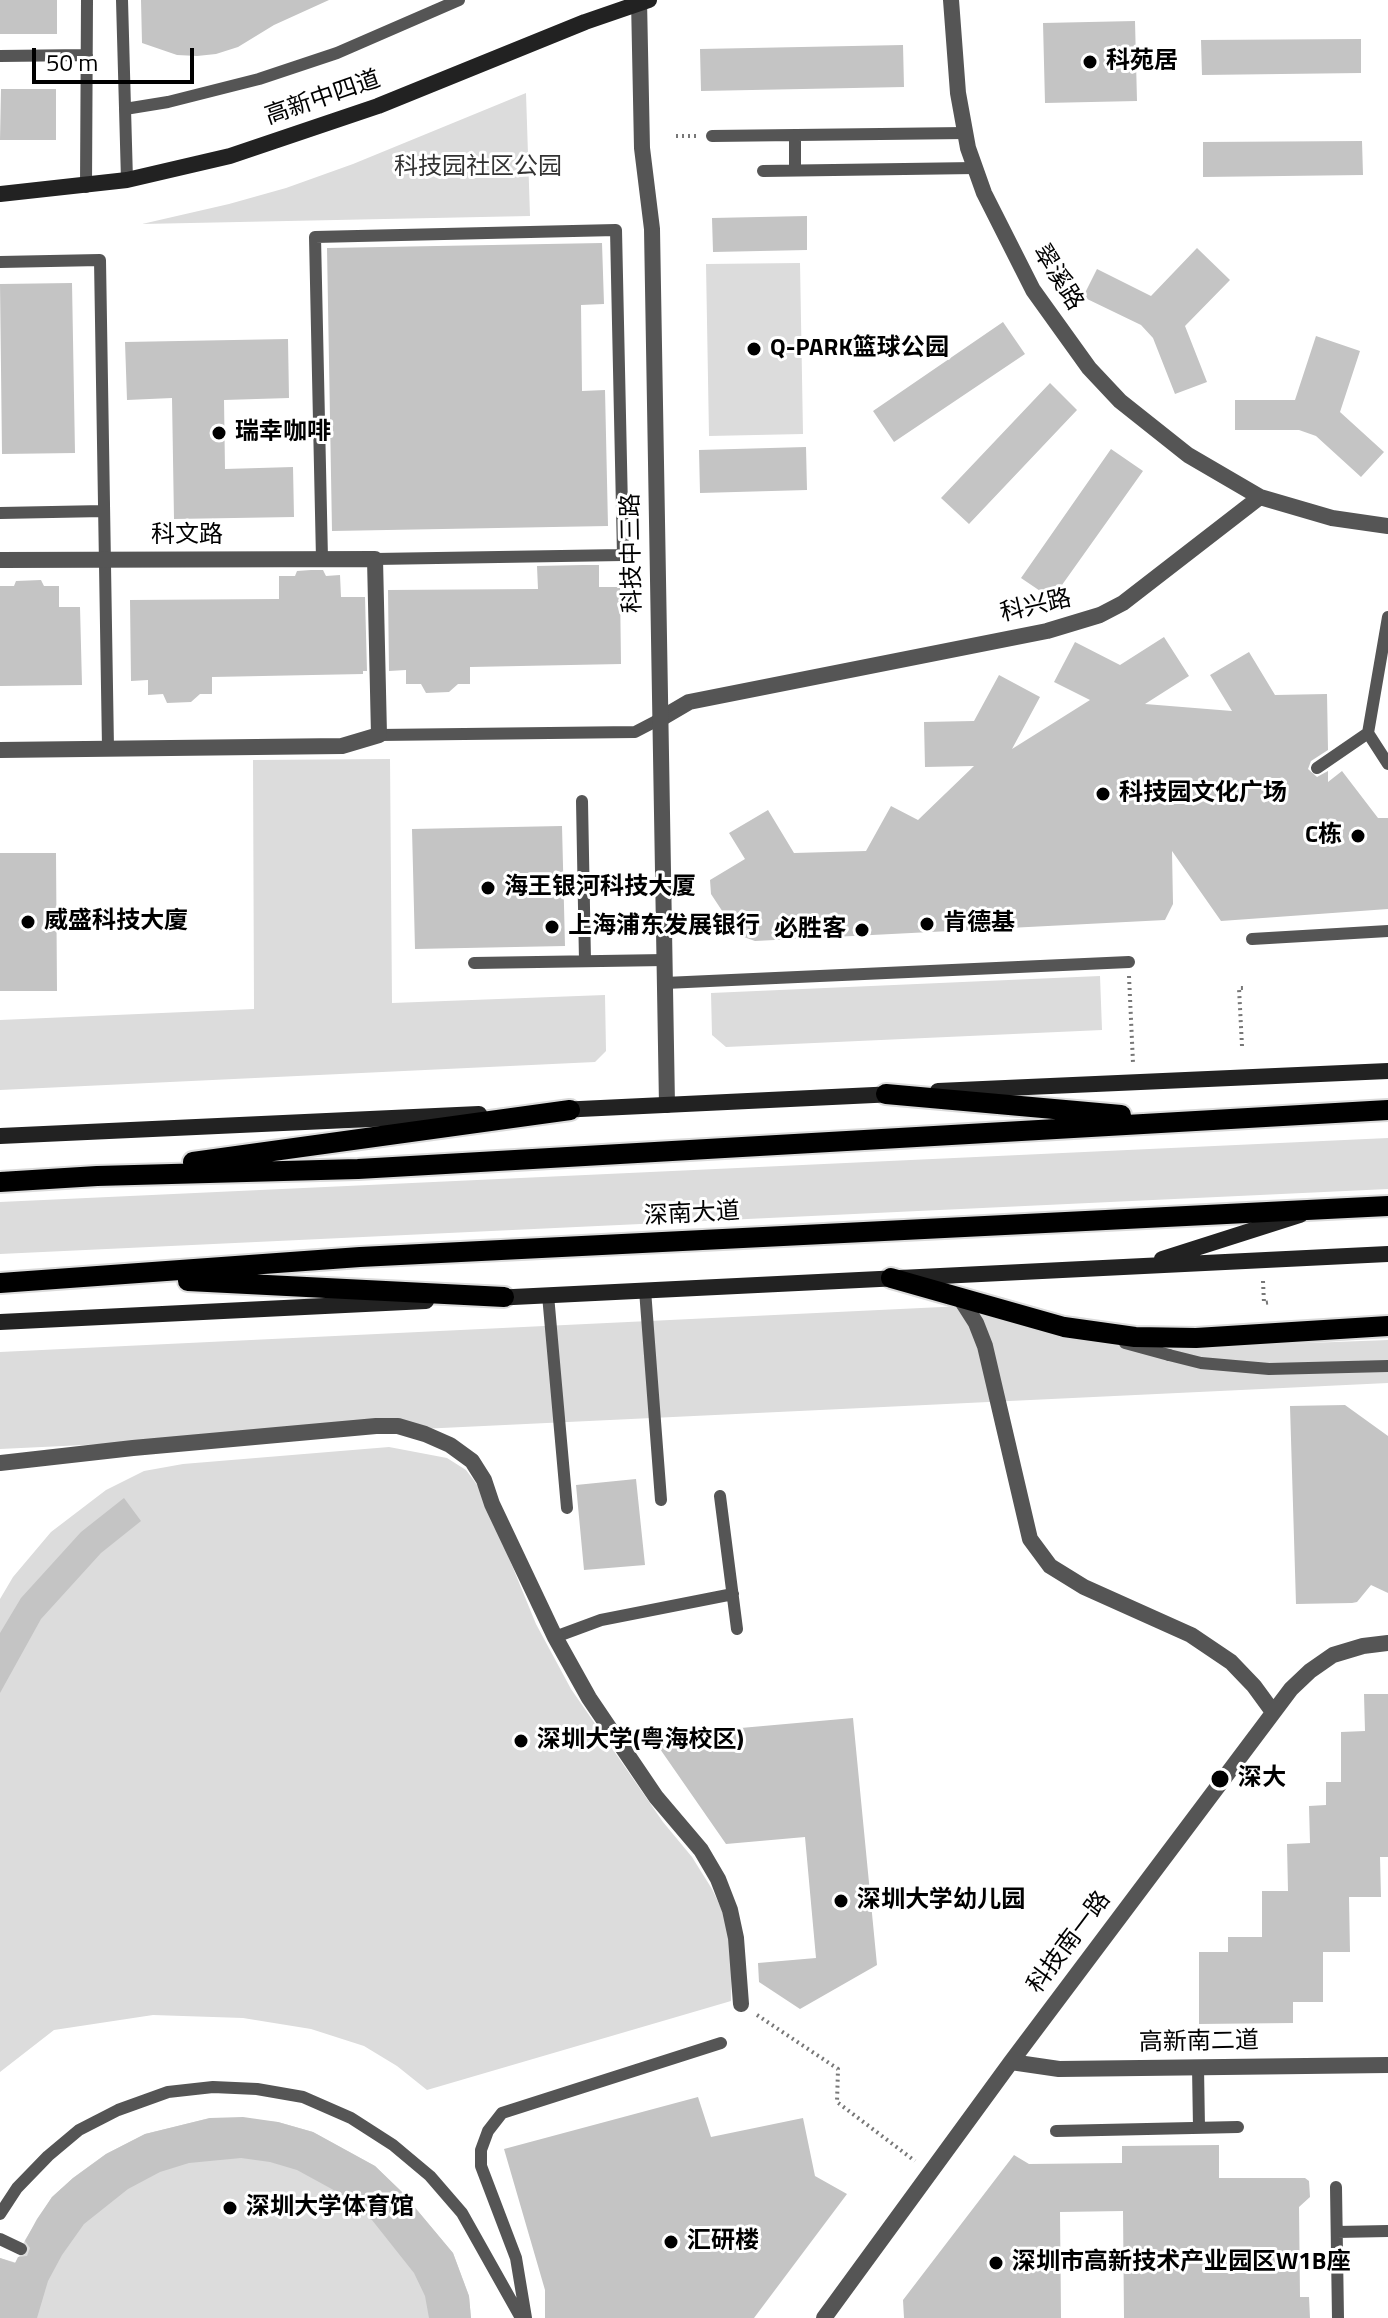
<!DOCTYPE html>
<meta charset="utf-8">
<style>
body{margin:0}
#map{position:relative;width:1388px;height:2318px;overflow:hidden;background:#fff;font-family:"Titillium Web",sans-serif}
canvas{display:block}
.scale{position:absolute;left:32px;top:48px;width:162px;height:36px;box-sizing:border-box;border:4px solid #000;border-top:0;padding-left:10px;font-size:24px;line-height:28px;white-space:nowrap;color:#000;-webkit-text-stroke:6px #fff;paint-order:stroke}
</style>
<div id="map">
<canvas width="1388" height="2318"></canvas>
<div class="scale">50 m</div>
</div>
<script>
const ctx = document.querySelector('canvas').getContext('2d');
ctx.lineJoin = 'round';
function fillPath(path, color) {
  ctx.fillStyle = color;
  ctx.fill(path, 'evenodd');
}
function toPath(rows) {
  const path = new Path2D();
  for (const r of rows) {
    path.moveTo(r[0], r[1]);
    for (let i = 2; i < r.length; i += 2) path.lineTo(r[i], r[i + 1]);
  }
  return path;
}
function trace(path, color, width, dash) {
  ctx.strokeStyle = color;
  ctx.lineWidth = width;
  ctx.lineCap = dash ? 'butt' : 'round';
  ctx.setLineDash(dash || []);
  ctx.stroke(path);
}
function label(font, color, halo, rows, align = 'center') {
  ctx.font = font + ' "Titillium Web","Noto Sans SC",sans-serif';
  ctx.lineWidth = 6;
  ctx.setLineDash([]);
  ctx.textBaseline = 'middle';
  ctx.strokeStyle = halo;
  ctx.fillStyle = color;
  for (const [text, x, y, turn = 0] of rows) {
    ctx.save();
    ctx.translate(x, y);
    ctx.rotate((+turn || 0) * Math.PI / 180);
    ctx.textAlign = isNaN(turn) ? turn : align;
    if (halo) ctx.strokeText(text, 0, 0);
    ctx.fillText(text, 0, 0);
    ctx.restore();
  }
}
const green = toPath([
 [526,93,530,216,142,224,229,204,286,188,353,164],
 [800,263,803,434,709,436,706,264],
 [390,759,392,1003,605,995,606,1051,595,1062,0,1090,0,1020,254,1009,253,760],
 [1100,976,1102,1030,726,1047,712,1035,711,993],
 [1388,1138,1388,1189,0,1254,0,1202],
 [963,1306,1203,1347,1388,1340,1388,1383,0,1449,0,1352],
 [389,1447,447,1458,466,1470,481,1490,536,1624,571,1689,663,1822,692,1857,712,1889,728,1923,732,1957,731,2001,427,2090,397,2066,364,2046,311,2029,243,2018,153,2015,54,2030,0,2072,0,1599,13,1577,51,1532,106,1490,144,1471,183,1464],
 [210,2118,278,2122,313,2132,375,2166,402,2192,453,2253,469,2296,471,2318,0,2318,0,2258,17,2263,25,2240,52,2197,73,2178,106,2154,145,2134]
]);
const building = toPath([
 [0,0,57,0,57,34,0,34],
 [141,0,329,0,274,25,238,47,216,54,197,56,177,55,142,43],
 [1135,21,1137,101,1045,103,1043,23],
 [1361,39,1361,73,1202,75,1201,40],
 [903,45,904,87,701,91,700,49],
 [1,89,56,89,56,140,0,140],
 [1362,141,1363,175,1203,177,1203,142],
 [807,216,807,250,713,252,712,218],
 [602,243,604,304,581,305,582,391,605,390,608,526,332,531,327,248],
 [1197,248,1230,280,1185,326,1207,382,1175,394,1153,338,1141,325,1083,297,1097,269,1151,296],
 [72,283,75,453,2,454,0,284],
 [1003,322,1025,354,894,442,873,411],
 [1316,336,1360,351,1340,412,1384,452,1361,477,1316,436,1299,430,1235,430,1235,400,1295,400],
 [288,339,289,398,224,400,225,469,293,467,294,517,174,519,172,398,127,400,125,342],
 [1050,383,1077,410,969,524,941,498],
 [806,447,807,490,700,493,699,450],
 [1111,449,1143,471,1052,599,1021,578],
 [583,565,599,565,599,587,620,587,621,664,470,667,470,684,458,684,449,692,426,693,421,684,406,684,406,670,389,671,388,590,538,589,537,566],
 [311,570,323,570,326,576,340,575,341,597,365,597,367,671,363,671,363,674,212,677,212,694,200,694,191,702,167,703,163,694,148,695,148,680,131,681,130,600,279,599,279,576,295,576,297,571],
 [41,580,44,586,59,586,59,607,80,607,82,685,0,686,0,586,14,586,16,581],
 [1164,637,1189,676,1145,704,1232,711,1210,675,1249,652,1275,695,1327,694,1328,750,1311,761,1308,769,1317,777,1328,771,1328,782,1342,771,1378,818,1388,818,1388,909,1221,921,1172,851,1173,904,1165,920,755,941,738,935,711,894,710,880,745,859,729,833,768,810,794,853,866,851,891,806,918,820,974,766,925,767,924,722,974,721,999,675,1040,697,1012,749,1090,700,1054,682,1075,642,1120,665],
 [562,826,565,946,415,949,412,829],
 [0,853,56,853,57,991,0,991],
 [1345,1405,1388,1436,1388,1593,1371,1585,1357,1602,1352,1603,1296,1604,1290,1406],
 [636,1479,645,1565,584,1570,576,1485],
 [124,1498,141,1521,101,1553,41,1619,0,1693,0,1633,21,1598,81,1532],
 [1364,1694,1388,1694,1388,1857,1380,1857,1381,1897,1349,1897,1350,1952,1323,1952,1323,2002,1293,2002,1293,2023,1199,2024,1199,1952,1228,1952,1228,1937,1262,1937,1262,1891,1288,1891,1287,1844,1310,1843,1309,1806,1326,1805,1326,1782,1341,1782,1341,1732,1365,1731],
 [853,1718,877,1965,800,2009,759,1982,758,1963,816,1958,805,1837,726,1844,651,1736],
 [698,2097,711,2137,803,2118,815,2176,847,2194,754,2318,545,2318,545,2290,504,2149],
 [243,2117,278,2122,313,2132,375,2166,402,2192,453,2253,469,2296,471,2318,429,2318,425,2296,414,2273,372,2220,350,2199,297,2170,270,2162,241,2158,189,2163,160,2172,128,2189,84,2224,62,2255,48,2281,37,2318,0,2318,0,2258,15,2263,18,2257,27,2256,30,2248,25,2241,37,2219,52,2197,73,2178,106,2154,145,2134,210,2118],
 [1219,2145,1219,2178,1305,2178,1309,2181,1310,2197,1299,2207,1300,2297,1309,2297,1310,2318,1124,2318,1123,2211,1060,2212,1061,2318,904,2318,903,2300,1014,2155,1029,2164,1122,2163,1122,2146]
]);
const path = toPath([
 [676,136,697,136],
 [1129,976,1133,1063],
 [1242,1046,1239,988,1245,988],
 [1263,1281,1264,1303,1271,1302],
 [757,2015,838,2069,837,2102,915,2161]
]);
const service = toPath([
 [122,0,127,180],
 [0,56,87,55],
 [125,109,168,102,259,79,337,53,459,0],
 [795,135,795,170],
 [712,136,965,133],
 [763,171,975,168],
 [86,187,87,0],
 [0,262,100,260,108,748],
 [0,513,104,511],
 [322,559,315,237,616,230,623,555,375,559],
 [1368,733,1388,764],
 [379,735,635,732,660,719],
 [1317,768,1368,733,1388,617],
 [582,801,585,961],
 [1252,939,1388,931],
 [474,963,665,960],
 [665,983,1129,962],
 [645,1290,661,1500],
 [548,1295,567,1508],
 [1125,1343,1169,1355],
 [720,1496,737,1629],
 [555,1637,601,1620,733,1594],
 [1198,2067,1199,2128],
 [1056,2131,1238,2127],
 [1336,2187,1338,2318],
 [0,2214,17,2188,48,2156,79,2130,118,2110,168,2092,213,2087,257,2089,303,2097,351,2118,393,2145,430,2176,462,2213,521,2318],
 [1337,2232,1388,2231],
 [0,2239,21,2249],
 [526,2318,516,2258,481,2166,481,2150,488,2131,502,2113,721,2043]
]);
const minor = toPath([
 [951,0,958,93,968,148,984,193,1033,290,1089,368,1120,401,1188,455,1260,497,1332,518,1388,526],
 [0,560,375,559,379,735,342,746,0,750],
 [660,719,689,702,1047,631,1100,615,1123,603,1260,497],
 [0,1463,133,1448,376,1426,398,1426,425,1434,450,1445,472,1461,484,1480,492,1504,555,1637,589,1698,656,1797,701,1850,718,1879,730,1910,736,1938,741,2004]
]);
const tertiary = toPath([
 [639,0,642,148,652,229,667,1105],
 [960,1298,976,1323,985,1346,1030,1539,1050,1566,1084,1587,1191,1635,1231,1662,1254,1686,1273,1712],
 [1011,2062,1059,2069,1388,2065],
 [824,2318,1011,2062,1291,1689,1310,1671,1333,1655,1363,1646,1388,1643]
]);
const secondary = toPath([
 [0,194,127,180,230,156,378,106,585,22,649,0],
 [938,1091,1388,1071],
 [559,1110,895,1094],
 [0,1136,479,1114],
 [1162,1259,1300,1215],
 [493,1298,1388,1254],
 [0,1322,426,1301]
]);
const primary = toPath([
 [886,1094,1121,1115],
 [193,1162,570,1110],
 [0,1182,97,1176,358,1169,1388,1110],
 [891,1278,1064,1327,1135,1337,1196,1338,1388,1326],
 [188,1281,504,1297],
 [0,1283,360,1257,1388,1206]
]);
const serviceBridge = toPath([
 [1169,1355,1201,1363,1269,1369,1388,1366]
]);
const markers = [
 [1090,62,8,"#000"],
 [754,349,8,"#000"],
 [219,433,8,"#000"],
 [1103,794,8,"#000"],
 [1358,836,8,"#000"],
 [488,888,8,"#000"],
 [28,922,8,"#000"],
 [927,924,8,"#000"],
 [552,927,8,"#000"],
 [862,930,8,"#000"],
 [521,1741,8,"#000"],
 [1220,1779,10,"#000"],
 [841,1901,8,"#000"],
 [230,2208,8,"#000"],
 [671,2242,8,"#000"],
 [996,2263,8,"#000"]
];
const poiNames = [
 ["科苑居",1106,62],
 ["Q-PARK篮球公园",770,349],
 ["瑞幸咖啡",235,433],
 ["科技园文化广场",1119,794],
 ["C栋",1342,836,"right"],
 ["海王银河科技大厦",504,888],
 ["威盛科技大廈",44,922],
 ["肯德基",943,924],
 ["上海浦东发展银行",568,927],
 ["必胜客",846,930,"right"],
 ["深圳大学(粤海校区)",537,1741],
 ["深大",1238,1779],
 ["深圳大学幼儿园",857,1901],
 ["深圳大学体育馆",246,2208],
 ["汇研楼",687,2242],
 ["深圳市高新技术产业园区W1B座",1012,2263]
];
const streetNames = [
 ["高新中四道",323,99,-19],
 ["翠溪路",1057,278,58],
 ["科文路",187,536],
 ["科技中三路",633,553,-91],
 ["科兴路",1036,607,-13],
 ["深南大道",692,1215,-3],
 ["科技南一路",1070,1943,-53],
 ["高新南二道",1199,2043,-1]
];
const parkNames = [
 ["科技园社区公园",478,168]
];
fillPath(green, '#dcdcdc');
fillPath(building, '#c4c4c4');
trace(primary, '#dbdbdb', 24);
trace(path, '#777', 4, [2, 4]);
trace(service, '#555', 12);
trace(minor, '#555', 16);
trace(tertiary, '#555', 16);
trace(secondary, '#222', 16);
trace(primary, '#000', 20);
trace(serviceBridge, '#555', 12);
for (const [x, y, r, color] of markers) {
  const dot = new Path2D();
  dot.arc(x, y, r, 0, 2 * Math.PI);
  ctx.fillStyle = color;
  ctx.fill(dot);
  trace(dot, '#fff', 3);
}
label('bold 24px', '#000', '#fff', poiNames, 'left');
label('24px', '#000', '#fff', streetNames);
label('24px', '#333', '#fff', parkNames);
</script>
